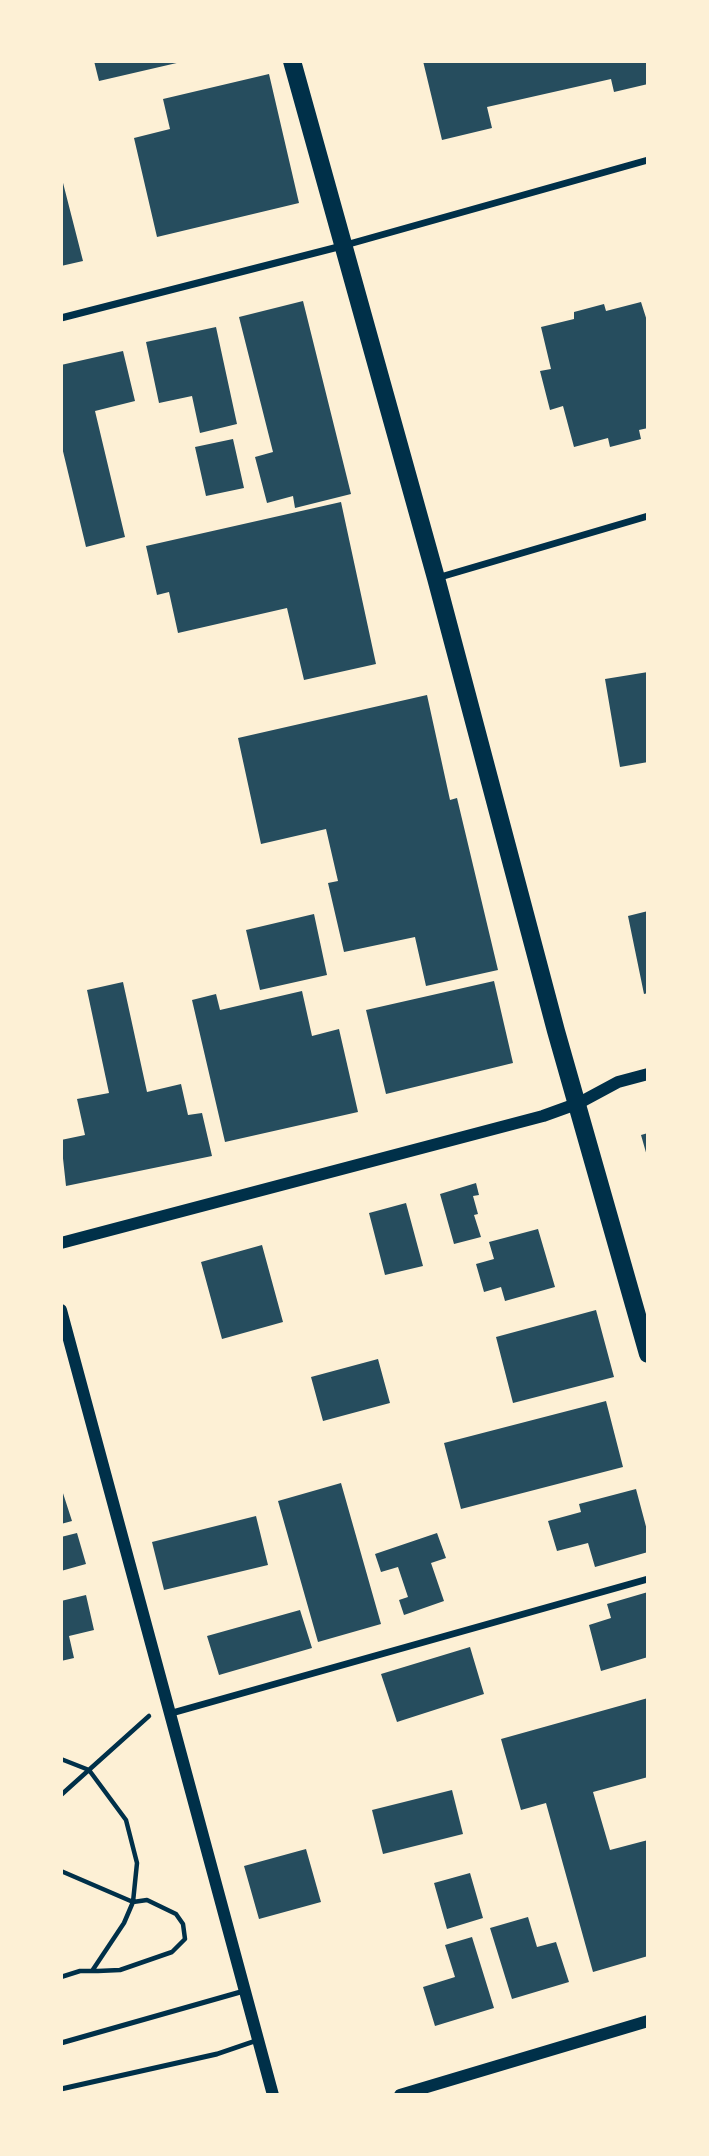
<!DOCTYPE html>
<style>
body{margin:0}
#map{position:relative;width:709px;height:2156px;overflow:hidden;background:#fdf0d5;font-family:"DM Sans",sans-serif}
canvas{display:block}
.frame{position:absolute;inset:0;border:63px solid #fdf0d5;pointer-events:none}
</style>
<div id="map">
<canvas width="709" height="2156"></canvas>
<div class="frame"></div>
</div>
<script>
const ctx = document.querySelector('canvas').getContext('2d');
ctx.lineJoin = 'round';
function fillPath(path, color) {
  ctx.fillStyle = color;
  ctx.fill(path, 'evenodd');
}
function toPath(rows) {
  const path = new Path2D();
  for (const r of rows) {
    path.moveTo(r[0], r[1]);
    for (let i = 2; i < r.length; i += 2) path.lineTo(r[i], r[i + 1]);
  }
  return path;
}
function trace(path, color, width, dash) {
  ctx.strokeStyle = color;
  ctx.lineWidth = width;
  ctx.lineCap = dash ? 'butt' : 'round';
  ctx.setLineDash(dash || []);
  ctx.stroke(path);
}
const building = toPath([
 [94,61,181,61,181,62,99,81],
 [423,61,648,61,648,84,614,92,611,79,487,107,492,128,442,140],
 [269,74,299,203,157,237,134,138,170,129,163,99],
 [61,175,83,261,61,266],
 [303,301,351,494,295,508,293,496,267,503,255,457,273,452,239,317],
 [641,302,648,324,648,428,639,430,641,439,610,447,608,438,574,447,563,406,550,410,540,371,551,369,541,327,574,319,574,312,604,304,606,311],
 [216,327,237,424,200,433,192,396,159,403,146,342],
 [123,351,135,401,95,411,125,537,86,547,61,443,61,365],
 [233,439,244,488,206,496,195,447],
 [341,502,376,664,304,680,287,608,178,633,169,592,157,595,146,546],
 [648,672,648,762,620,767,605,679],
 [427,695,450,800,457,798,498,970,426,986,415,937,344,952,328,883,338,881,326,829,261,844,238,738],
 [648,911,648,993,644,994,628,916],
 [314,914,327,975,260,990,246,930],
 [494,981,513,1063,386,1094,366,1010],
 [123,982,147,1092,181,1084,188,1115,202,1113,212,1156,66,1186,61,1140,85,1135,77,1099,109,1093,87,990],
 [302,991,312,1036,339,1029,358,1112,225,1142,192,1000,216,994,220,1010],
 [648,1133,648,1156,647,1156,641,1135],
 [476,1183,479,1195,473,1196,478,1214,474,1215,481,1237,454,1244,440,1194],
 [406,1203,423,1266,385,1275,369,1213],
 [538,1229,555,1287,505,1301,501,1287,484,1292,476,1264,494,1259,489,1242],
 [262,1245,283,1322,222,1339,201,1262],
 [596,1310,614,1377,513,1403,496,1337],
 [378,1359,390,1403,323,1421,311,1377],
 [606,1401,623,1467,461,1509,444,1443],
 [341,1483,381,1624,318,1642,278,1501],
 [61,1487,72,1521,61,1524],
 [636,1489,648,1534,648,1552,595,1567,588,1543,557,1551,548,1521,581,1512,579,1504],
 [256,1516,268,1565,164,1590,152,1542],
 [77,1533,86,1564,61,1571,61,1537],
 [437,1533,446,1558,431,1563,444,1601,404,1615,399,1600,408,1597,398,1567,381,1572,375,1554],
 [648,1592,648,1657,601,1671,589,1625,611,1618,607,1604],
 [86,1595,94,1630,69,1636,74,1658,61,1661,61,1601],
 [300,1610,312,1648,219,1675,207,1636],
 [470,1647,484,1694,397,1722,381,1674],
 [648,1698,648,1777,593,1792,610,1850,648,1840,648,1956,593,1972,546,1803,521,1810,501,1739],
 [452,1790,463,1834,383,1854,372,1810],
 [306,1849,321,1902,259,1919,244,1866],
 [470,1873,483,1918,447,1929,434,1883],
 [528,1917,537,1947,556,1942,569,1982,512,1999,490,1928],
 [472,1937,494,2008,435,2026,423,1987,455,1977,445,1945]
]);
const path = toPath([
 [61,1759,89,1770,126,1820,137,1863,133,1902,61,1871],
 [61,1795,149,1716],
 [61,1977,80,1971,98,1971,120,1970,172,1952,185,1939,183,1924,176,1914,147,1900,133,1902,124,1923,92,1971]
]);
const service = toPath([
 [61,2043,244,1991],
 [61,2089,217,2054,258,2040]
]);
const minor = toPath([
 [61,318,342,246,648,160],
 [437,578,648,516],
 [172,1713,648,1579]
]);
const tertiary = toPath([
 [61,1243,543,1116,579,1103,618,1082,648,1074],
 [61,1310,273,2095],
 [400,2095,648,2021]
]);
const primary = toPath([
 [292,61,436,578,556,1031,648,1354]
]);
fillPath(building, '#264d5e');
trace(path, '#003049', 4.5);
trace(service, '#003049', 5);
trace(minor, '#003049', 7);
trace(tertiary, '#003049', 12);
trace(primary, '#003049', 18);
</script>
